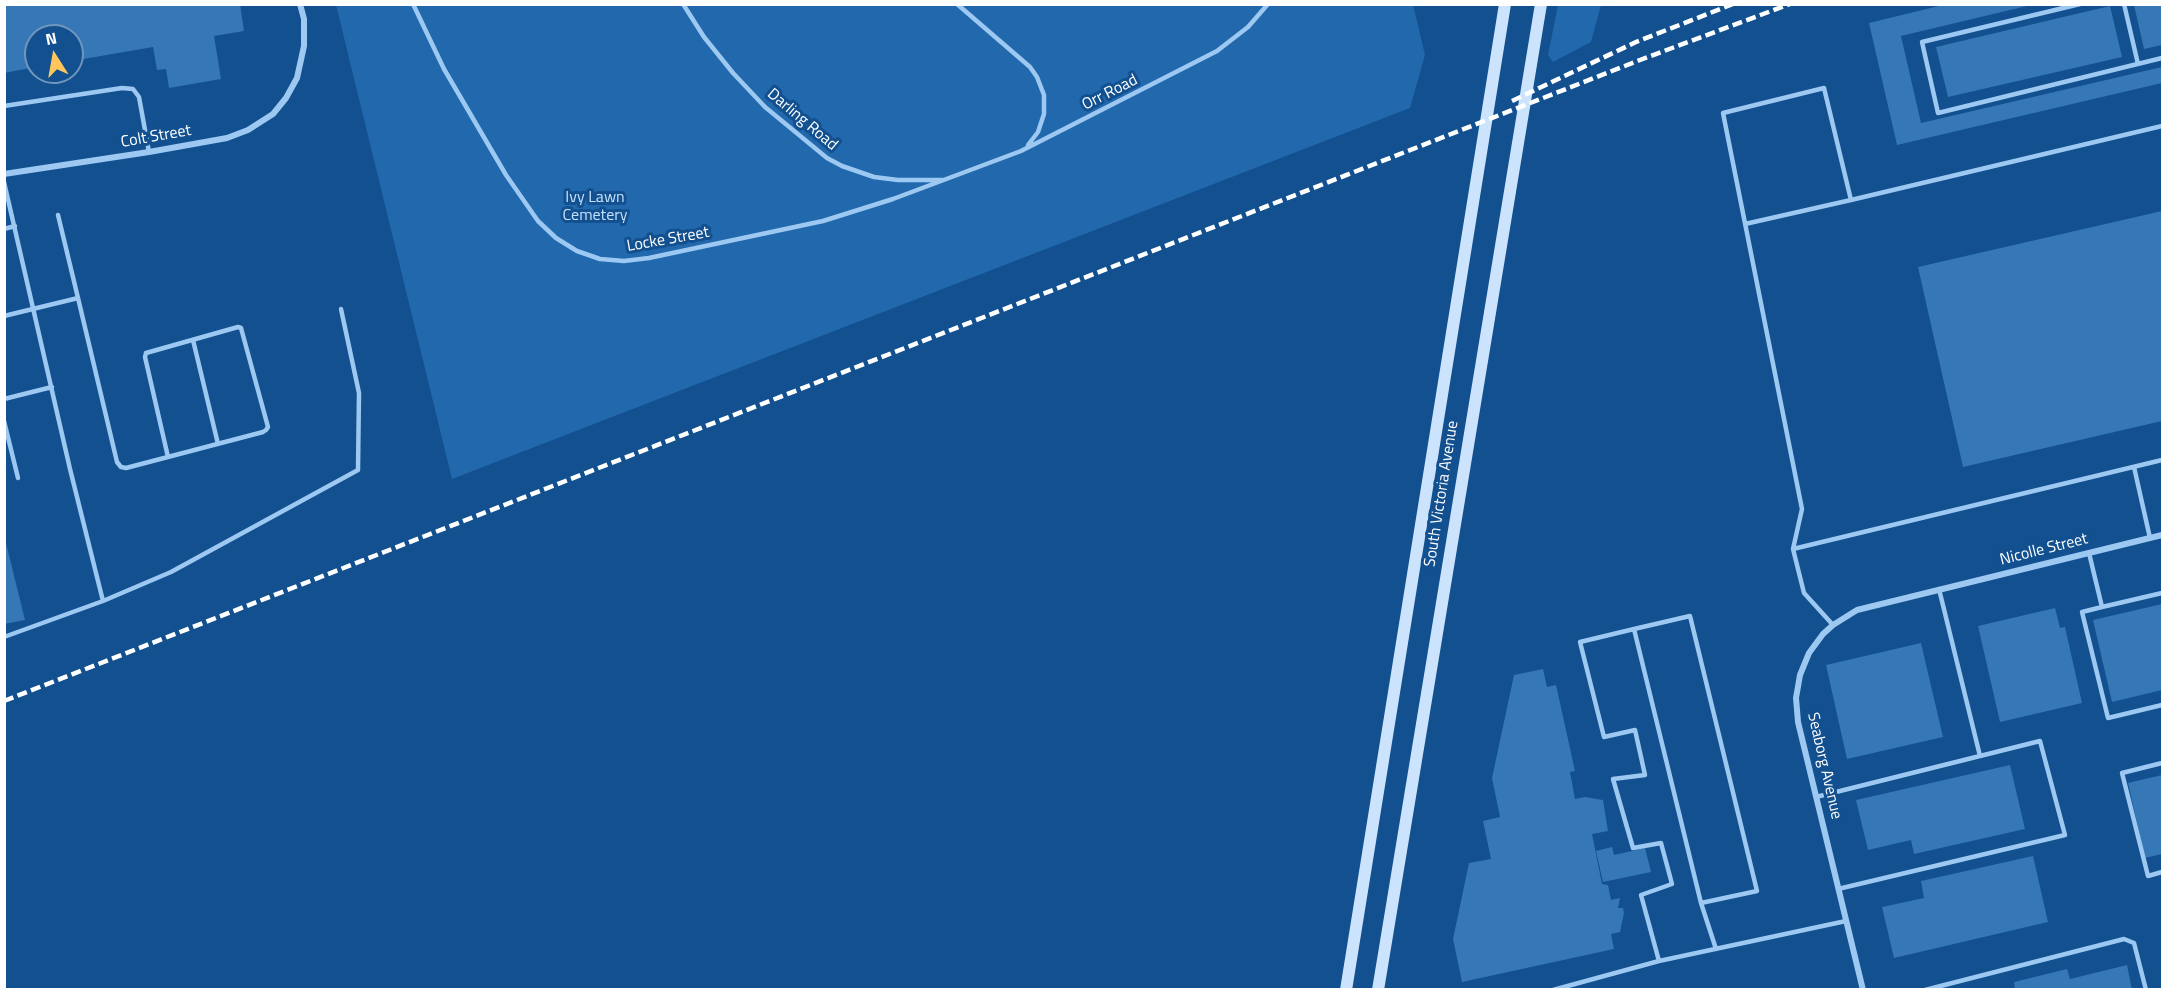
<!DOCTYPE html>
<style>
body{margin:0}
#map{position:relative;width:2167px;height:994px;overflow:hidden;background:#12508f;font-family:"Titillium Web",sans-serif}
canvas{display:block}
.frame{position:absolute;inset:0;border:6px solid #fff;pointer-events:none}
.north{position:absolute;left:24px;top:24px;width:60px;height:60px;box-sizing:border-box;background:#12508f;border:2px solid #7196bc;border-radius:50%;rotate:349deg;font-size:16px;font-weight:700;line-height:24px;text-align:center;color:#fff}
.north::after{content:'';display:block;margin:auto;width:21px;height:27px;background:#ffc65d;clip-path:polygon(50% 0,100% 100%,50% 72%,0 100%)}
</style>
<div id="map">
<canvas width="2167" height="994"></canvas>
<div class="frame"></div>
<div class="north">N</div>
</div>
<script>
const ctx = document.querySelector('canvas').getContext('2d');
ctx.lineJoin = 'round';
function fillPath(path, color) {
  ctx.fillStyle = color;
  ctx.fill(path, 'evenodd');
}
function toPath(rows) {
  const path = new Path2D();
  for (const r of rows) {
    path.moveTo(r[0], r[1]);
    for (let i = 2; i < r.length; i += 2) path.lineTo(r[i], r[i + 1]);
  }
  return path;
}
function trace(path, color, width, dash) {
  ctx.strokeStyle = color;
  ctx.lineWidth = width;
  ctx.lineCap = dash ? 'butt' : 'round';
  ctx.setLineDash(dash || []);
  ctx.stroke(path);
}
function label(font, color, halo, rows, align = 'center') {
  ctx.font = font + ' "Titillium Web",sans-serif';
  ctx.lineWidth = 6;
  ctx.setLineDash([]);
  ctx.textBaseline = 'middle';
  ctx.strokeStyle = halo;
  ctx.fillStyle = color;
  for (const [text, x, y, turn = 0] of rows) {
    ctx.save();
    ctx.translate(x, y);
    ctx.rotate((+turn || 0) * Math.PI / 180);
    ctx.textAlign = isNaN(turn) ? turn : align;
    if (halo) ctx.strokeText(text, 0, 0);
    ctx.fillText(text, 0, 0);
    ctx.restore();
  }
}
const green = toPath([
 [1413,4,1425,55,1410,108,452,479,336,5],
 [1558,5,1601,5,1591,42,1553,62,1548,55]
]);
const building = toPath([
 [4,4,240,4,244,31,214,36,221,79,169,88,166,69,157,70,153,47,72,61,72,36,36,36,36,67,4,73],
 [1947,4,2031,5,1901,36,1921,123,2162,67,2162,83,1897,145,1869,23],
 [2137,4,2162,4,2162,45,2144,49,2134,5],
 [2110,6,2122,57,1948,97,1936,47],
 [2162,211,2162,421,1963,467,1918,267],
 [4,535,25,620,4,624],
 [2162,604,2162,690,2112,702,2093,620],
 [2055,608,2060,628,2065,627,2082,703,2000,722,1978,626],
 [1921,643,1943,737,1847,759,1826,665],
 [1543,669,1547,687,1556,685,1575,771,1570,772,1575,799,1585,797,1603,800,1608,831,1592,834,1602,884,1608,885,1611,900,1620,898,1618,908,1623,908,1624,913,1620,932,1611,934,1614,949,1462,982,1453,939,1469,863,1491,859,1483,821,1500,817,1492,778,1514,675],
 [2010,765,2025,829,1914,854,1911,840,1868,850,1856,800],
 [2162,775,2162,854,2145,858,2128,783],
 [1612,847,1614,855,1645,848,1651,872,1603,882,1596,851],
 [2033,856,2048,922,1894,958,1882,907,1924,898,1921,881],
 [2127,965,2132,990,2015,990,2014,982,2067,969,2070,979]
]);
const lane = toPath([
 [413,4,444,69,506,175,538,221,556,238,577,251,600,259,624,261,649,258,823,221,893,199,1021,151,1217,51,1248,27,1268,4],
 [683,4,704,37,733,73,765,107,827,158,842,166,874,177,898,180,942,180],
 [957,4,1030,67,1037,77,1044,95,1044,114,1038,132,1028,145],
 [2080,4,1922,42,1938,113,2162,58],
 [2124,4,2138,64],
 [4,106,122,88,133,89,139,97,149,152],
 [4,182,70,469,103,601,4,637],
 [58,215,78,298],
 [1745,224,1851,200],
 [4,229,15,226],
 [4,316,78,298,117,462,121,467,126,468,263,432,266,430,268,427,241,328,238,327,146,353,145,357,168,457],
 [193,340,218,444],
 [4,399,52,387],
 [4,421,18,478],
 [2134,467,2150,538],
 [1793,549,2162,460],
 [2089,553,2102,607,2082,612,2108,718,2162,705],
 [1939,589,1980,756],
 [103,601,171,572,358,470,359,393,341,309],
 [2102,607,2162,593],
 [1833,625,1804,593,1793,549,1802,509,1723,113,1824,88,1851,200,2162,126],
 [1634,629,1580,642,1604,737,1635,730,1645,775,1613,779,1633,848,1661,843,1672,884,1641,895,1659,961],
 [2162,763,2122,773,2148,876,2162,872],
 [1816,797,2040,741,2065,835,1838,889],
 [1701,903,1757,891,1690,616,1634,629,1701,903,1716,949],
 [1553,990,1659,961,1846,921],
 [1925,990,2124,939,2134,943,2146,990]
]);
const street = toPath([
 [4,174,149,152,227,138,248,130,273,114,286,98,297,78,304,46,304,19,300,4],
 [1863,990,1798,722,1796,698,1800,675,1809,653,1823,634,1833,625,1857,610,2162,535]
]);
const secondary = toPath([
 [1346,990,1505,4],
 [1378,990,1541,4]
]);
const rail = toPath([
 [1512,101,1636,42,1733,4],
 [4,701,1640,60,1790,4]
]);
const streetNames = [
 ["Orr Road",1110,93,-27],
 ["Darling Road",802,120,40],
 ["Colt Street",156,137,-10],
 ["Locke Street",668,240,-10],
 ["South Victoria Avenue",1442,494,-81],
 ["Nicolle Street",2044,550,-14],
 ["Seaborg Avenue",1824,766,77]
];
const parkNames = [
 ["Ivy Lawn",595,198],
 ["Cemetery",595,216]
];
fillPath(green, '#2168ac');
fillPath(building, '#3677b6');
trace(lane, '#9cc8f2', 4.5);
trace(street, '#9cc8f2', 6);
trace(secondary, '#cbe3fc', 12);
trace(rail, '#fff', 4.5, [10, 4.5]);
label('16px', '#fff', '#12508f', streetNames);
label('16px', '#c3e1fd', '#12508f', parkNames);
</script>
